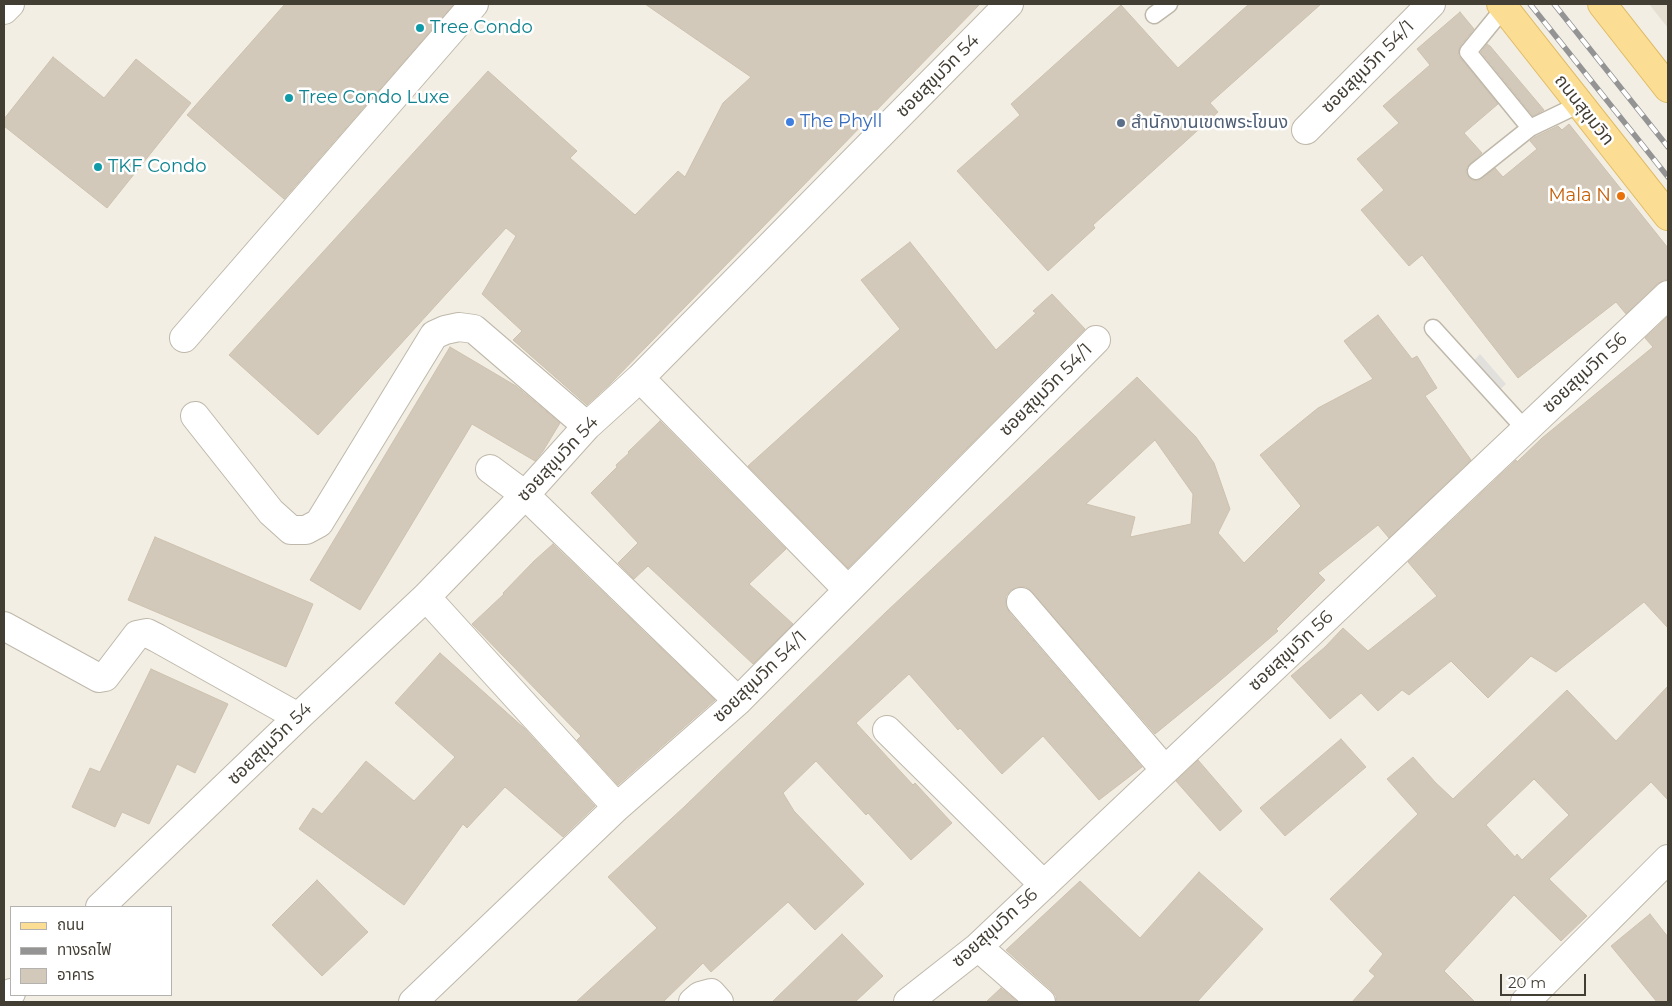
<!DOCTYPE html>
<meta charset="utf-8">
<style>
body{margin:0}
#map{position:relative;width:1672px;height:1006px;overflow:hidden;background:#f2eee4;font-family:Montserrat,"Noto Sans Thai",sans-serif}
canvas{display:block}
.frame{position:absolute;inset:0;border:5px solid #433e34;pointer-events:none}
.legend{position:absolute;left:10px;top:906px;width:162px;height:90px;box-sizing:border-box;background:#fff;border:1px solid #b4b2ae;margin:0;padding:6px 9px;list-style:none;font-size:15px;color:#433e34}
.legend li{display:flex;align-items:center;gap:10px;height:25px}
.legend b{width:25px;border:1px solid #b4b2ae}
.scale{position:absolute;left:1500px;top:974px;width:86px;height:22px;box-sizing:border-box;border:2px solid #433e34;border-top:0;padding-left:6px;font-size:15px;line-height:18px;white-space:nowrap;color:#433e34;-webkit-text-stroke:4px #fff;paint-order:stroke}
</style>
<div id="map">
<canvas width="1672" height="1006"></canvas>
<div class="frame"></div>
<ul class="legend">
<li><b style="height:6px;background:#fbde94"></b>ถนน</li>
<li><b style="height:6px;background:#949494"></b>ทางรถไฟ</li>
<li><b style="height:14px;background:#d3c9ba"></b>อาคาร</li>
</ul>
<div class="scale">20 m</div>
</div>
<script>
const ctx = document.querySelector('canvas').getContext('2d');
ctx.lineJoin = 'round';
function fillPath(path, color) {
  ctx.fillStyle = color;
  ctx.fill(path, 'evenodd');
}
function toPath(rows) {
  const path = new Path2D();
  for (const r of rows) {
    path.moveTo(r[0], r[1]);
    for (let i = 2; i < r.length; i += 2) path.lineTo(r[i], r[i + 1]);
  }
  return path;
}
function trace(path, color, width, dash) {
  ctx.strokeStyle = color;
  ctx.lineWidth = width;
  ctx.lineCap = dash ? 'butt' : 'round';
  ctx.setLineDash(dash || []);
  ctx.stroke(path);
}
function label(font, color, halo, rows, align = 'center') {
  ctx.font = font + ' Montserrat,"Noto Sans Thai",sans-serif';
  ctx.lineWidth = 5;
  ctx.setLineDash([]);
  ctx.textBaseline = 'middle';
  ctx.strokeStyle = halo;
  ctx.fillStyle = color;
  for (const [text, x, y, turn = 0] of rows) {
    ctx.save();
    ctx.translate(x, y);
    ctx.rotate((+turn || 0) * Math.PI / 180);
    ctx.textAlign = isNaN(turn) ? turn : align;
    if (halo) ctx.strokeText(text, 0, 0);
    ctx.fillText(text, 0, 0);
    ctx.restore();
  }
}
const residential = toPath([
 [1649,4,1668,4,1668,28]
]);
const parking = toPath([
 [1480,354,1506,384,1494,395,1468,367]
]);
const building = toPath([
 [285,4,454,4,284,199,187,115,285,4],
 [645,4,980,4,610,384,587,405,513,340,522,331,482,294,516,236,506,228,318,435,229,355,488,71,577,151,570,158,635,215,678,171,685,177,723,103,751,77,645,4],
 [1249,4,1321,4,1210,103,1218,112,1093,225,1095,228,1048,271,957,171,1020,115,1011,104,1121,5,1178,68,1249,4],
 [1460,12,1474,29,1460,46,1458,55,1498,104,1464,133,1482,153,1467,167,1466,172,1469,178,1473,180,1478,181,1495,168,1503,177,1537,149,1530,141,1535,137,1558,126,1562,130,1569,124,1668,248,1668,280,1664,280,1657,284,1626,314,1616,302,1518,378,1422,255,1409,266,1361,210,1384,190,1357,159,1399,123,1383,106,1430,65,1417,49,1460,12],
 [1487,44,1490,46,1544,110,1533,116,1481,52,1487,44],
 [53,57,104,98,136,59,191,103,107,208,4,126,4,119,53,57],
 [910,242,996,350,1036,313,1033,311,1052,294,1085,329,848,568,748,466,900,329,861,280,910,242],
 [1378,315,1412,359,1417,356,1437,388,1425,396,1471,460,1389,538,1378,525,1318,573,1325,580,1276,629,1278,631,1215,685,1155,734,1032,592,1026,587,1019,587,1011,590,1006,596,1006,604,1009,612,1142,767,1099,800,1043,736,1002,774,960,728,958,730,909,674,856,723,913,785,915,783,952,823,911,860,868,813,866,815,816,761,783,793,794,811,864,884,815,930,788,902,711,972,703,963,663,1002,576,1002,657,928,608,877,684,807,886,612,1137,377,1196,437,1214,463,1230,509,1218,533,1244,563,1301,506,1260,455,1318,408,1373,379,1344,341,1378,315],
 [1155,440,1193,494,1191,524,1130,537,1135,517,1086,504,1155,440],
 [1668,316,1668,628,1644,602,1556,672,1531,656,1488,698,1451,661,1409,695,1402,690,1378,711,1361,693,1330,719,1291,676,1325,647,1343,628,1368,651,1437,596,1408,562,1516,460,1517,462,1542,438,1653,347,1645,338,1668,316],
 [450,347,516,386,560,423,543,451,535,461,472,424,360,610,310,580,450,347],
 [660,421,786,549,749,584,793,624,753,664,648,566,634,579,618,563,638,543,591,493,617,467,616,465,629,453,628,452,660,421],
 [155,537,313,604,286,667,128,600,155,537],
 [553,544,715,700,618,785,577,740,581,736,472,624,504,594,503,593,534,561,553,544],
 [440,653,524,728,595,806,563,837,505,787,467,828,463,824,404,905,299,829,313,808,322,814,366,761,414,801,455,757,395,703,440,653],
 [151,669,228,704,195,773,177,764,149,824,122,812,115,827,72,807,90,768,100,772,151,669],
 [1668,686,1668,800,1651,782,1549,879,1587,916,1561,941,1514,895,1444,971,1475,1002,1352,1002,1375,976,1369,971,1383,954,1330,899,1418,814,1387,779,1413,757,1435,782,1453,799,1567,690,1616,741,1668,686],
 [1534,779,1569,815,1522,860,1517,854,1515,857,1486,825,1534,779],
 [1341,739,1366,767,1285,836,1260,808,1341,739],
 [1198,760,1242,811,1220,831,1176,781,1198,760],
 [1199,872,1263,929,1197,1002,1056,1002,1056,996,1051,990,1006,950,1080,881,1140,938,1199,872],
 [317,880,368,932,322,976,272,925,317,880],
 [1650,914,1668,937,1668,1002,1657,1002,1611,946,1650,914],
 [842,934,883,976,855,1002,772,1002,842,934],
 [1001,988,1018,1002,986,1002,1001,988]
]);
const lane = toPath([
 [1504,8,1468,52,1530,128,1580,104],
 [1154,15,1169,4],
 [1476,171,1530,128],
 [1433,328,1525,429]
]);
const street = toPath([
 [4,10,10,4],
 [1306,130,1431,4],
 [184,338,474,4],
 [640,378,848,590],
 [195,416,271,512,291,530,306,530,319,523,434,335,445,330,459,327,474,329,587,426],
 [490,469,525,495,738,701],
 [426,597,617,807],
 [1021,602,1165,770],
 [4,626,99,678,105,677,137,635,147,633,157,638,298,717],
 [887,730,1044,885],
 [100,907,298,717,426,597,525,495,587,426,640,378,1009,4],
 [978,947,1041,1002],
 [4,1001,11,993],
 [413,1002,617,807,738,701,1096,340],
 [693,1002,700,996,711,993,719,1002],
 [908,1002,978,947,1668,295],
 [1525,1002,1668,859]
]);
const primary = toPath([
 [1501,4,1668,216],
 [1602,4,1668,88]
]);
const rail = toPath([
 [1530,4,1668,177],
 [1554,4,1668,147]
]);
const markers = [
 [420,28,5,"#0f9aa8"],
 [289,98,5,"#0f9aa8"],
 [790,122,5,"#3f7fe0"],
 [1121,123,5,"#5c6f8a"],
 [98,167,5,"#0f9aa8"],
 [1621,196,5,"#e8710a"]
];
const cultureNames = [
 ["Tree Condo",430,28],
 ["Tree Condo Luxe",299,98],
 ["TKF Condo",108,167]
];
const streetNames = [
 ["ซอยสุขุมวิท 54/1",1368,67,-45],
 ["ซอยสุขุมวิท 54",938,76,-45],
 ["ถนนสุขุมวิท",1584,110,52],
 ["ซอยสุขุมวิท 56",1585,373,-43],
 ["ซอยสุขุมวิท 54/1",1046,390,-45],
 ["ซอยสุขุมวิท 54",558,459,-47],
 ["ซอยสุขุมวิท 56",1291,651,-43],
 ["ซอยสุขุมวิท 54/1",760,677,-44],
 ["ซอยสุขุมวิท 54",270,744,-44],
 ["ซอยสุขุมวิท 56",995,928,-42]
];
const shopNames = [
 ["The Phyll",800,122]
];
const serviceNames = [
 ["สำนักงานเขตพระโขนง",1131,123]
];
const foodNames = [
 ["Mala N",1611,196]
];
fillPath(residential, '#e5dfd2');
fillPath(parking, '#e2e0dc');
fillPath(building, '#d3c9ba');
trace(building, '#cdc1ae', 1);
trace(lane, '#bfb8aa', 19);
trace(street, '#bfb8aa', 30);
trace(primary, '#dfbb64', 30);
trace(lane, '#fff', 16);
trace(street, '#fff', 28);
trace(primary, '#fbde94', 28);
trace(rail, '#949494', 5.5);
trace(rail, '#fff', 4, [11]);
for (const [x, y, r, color] of markers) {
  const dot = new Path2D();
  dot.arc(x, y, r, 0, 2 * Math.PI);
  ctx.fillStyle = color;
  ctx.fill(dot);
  trace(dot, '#fff', 2);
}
label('18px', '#0d838f', '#fff', cultureNames, 'left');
label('18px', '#433e34', '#fff', streetNames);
label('18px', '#366cbe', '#fff', shopNames, 'left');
label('18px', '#4e5e75', '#fff', serviceNames, 'left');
label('18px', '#c56008', '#fff', foodNames, 'right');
</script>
